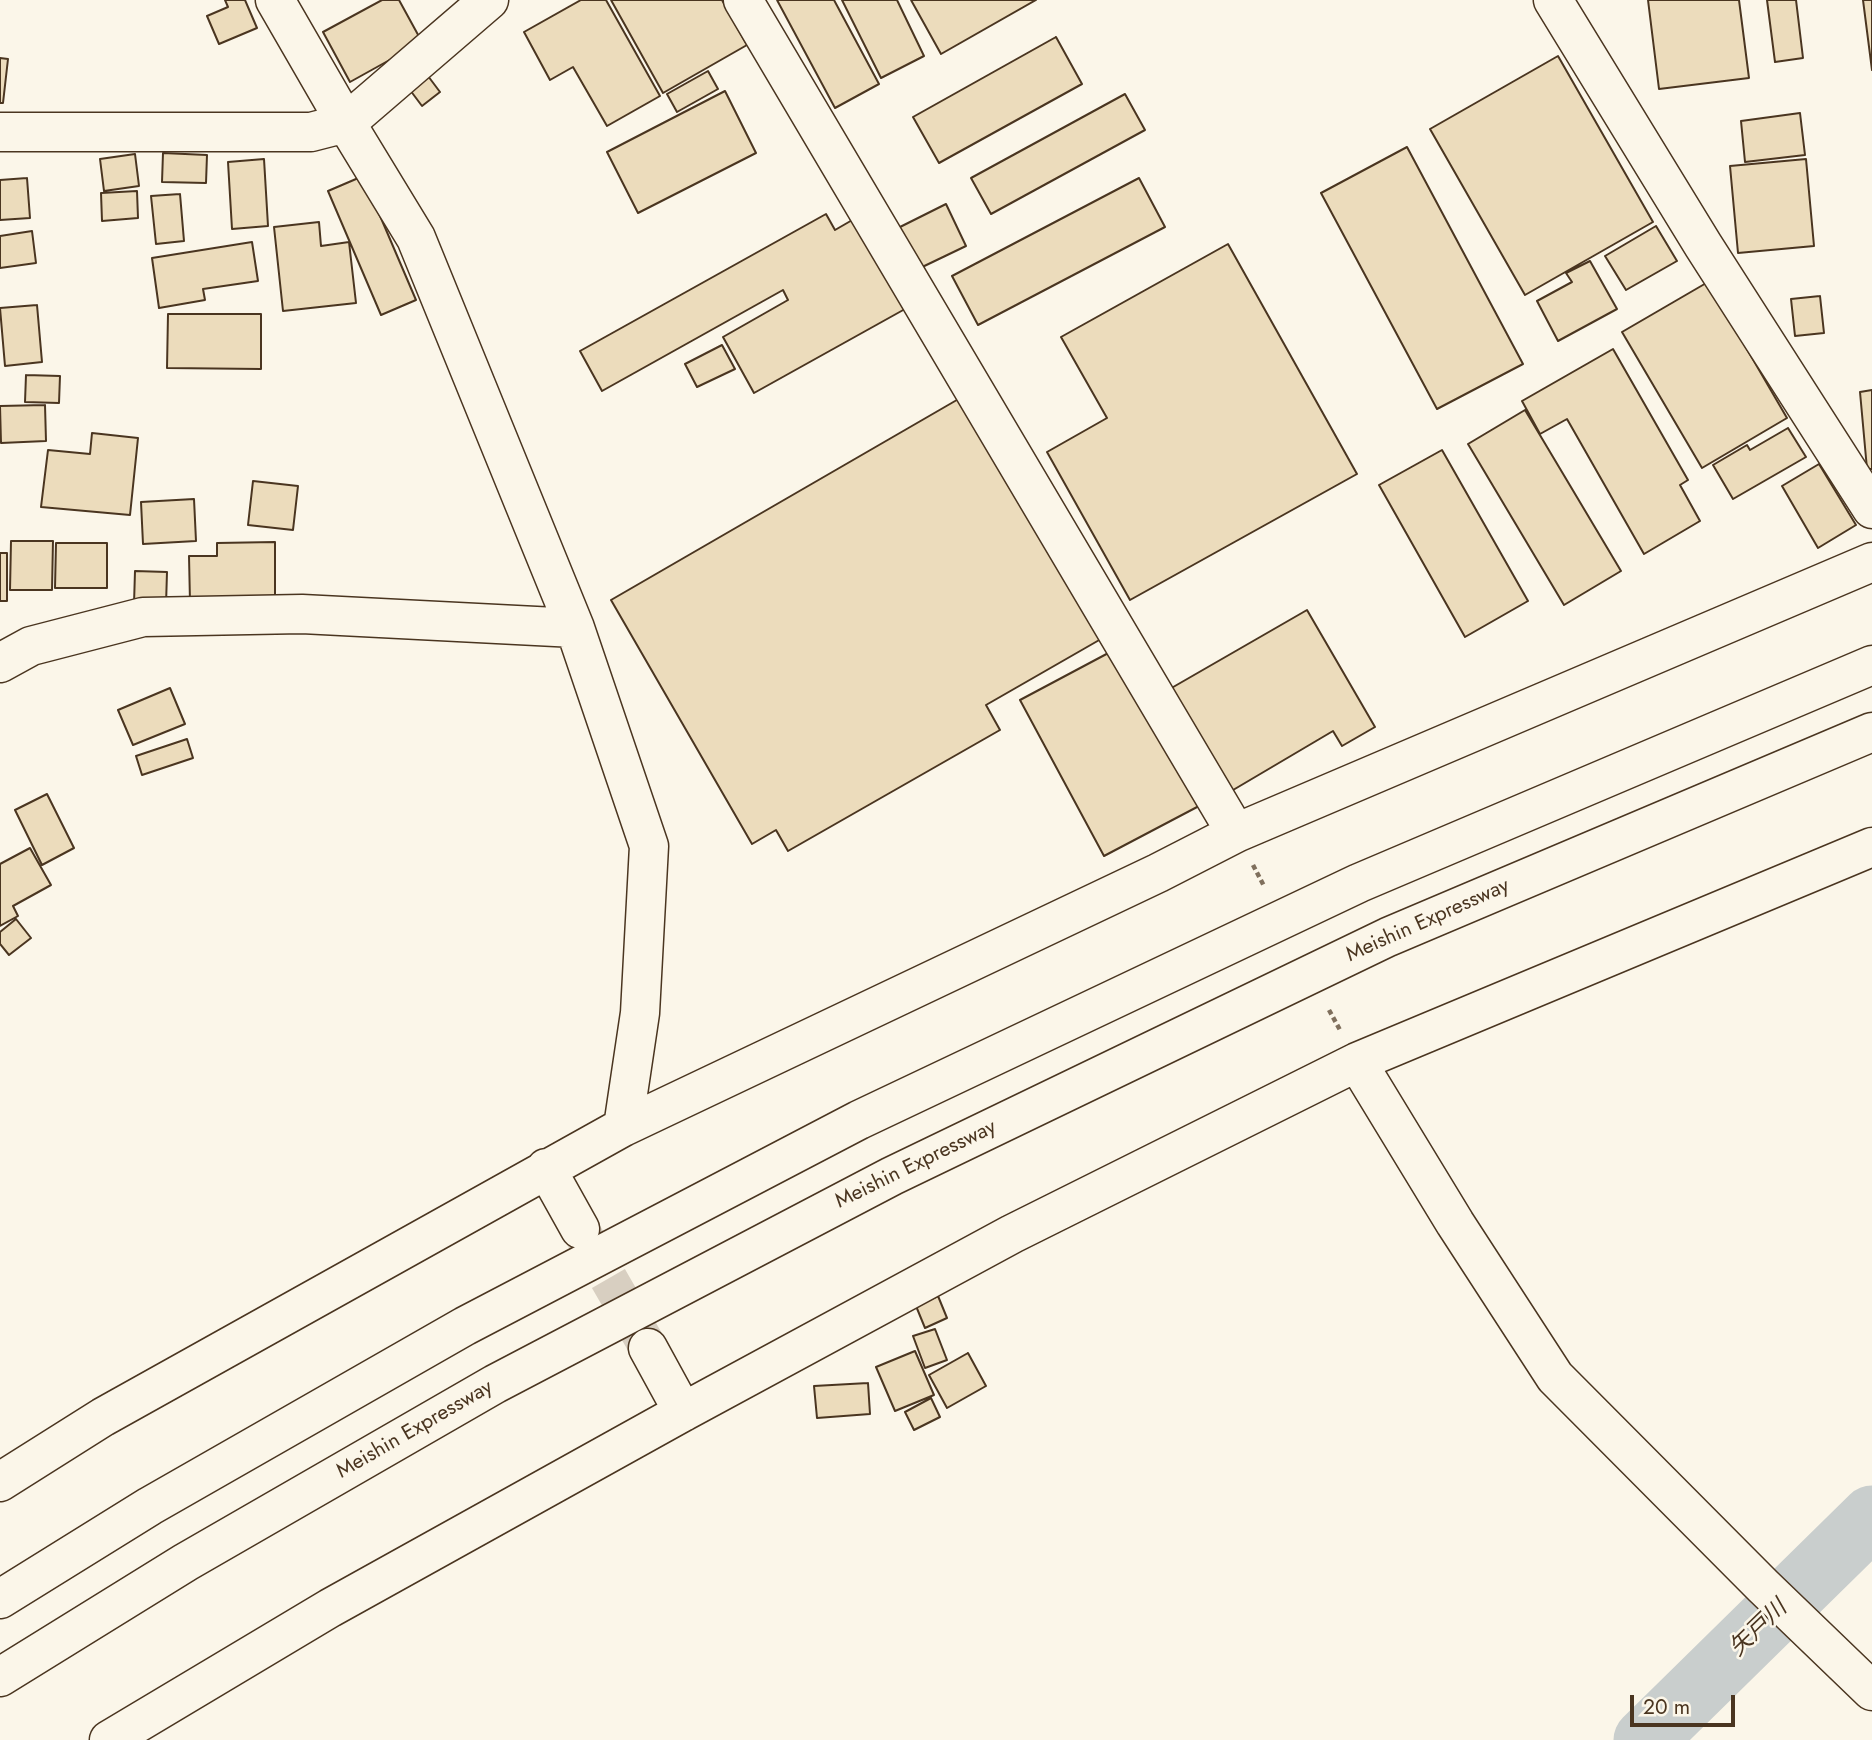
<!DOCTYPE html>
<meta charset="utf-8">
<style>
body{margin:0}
#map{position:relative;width:1872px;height:1740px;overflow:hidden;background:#fbf6e9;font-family:Jost,sans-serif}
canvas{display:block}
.scale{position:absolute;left:1630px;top:1695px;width:105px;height:32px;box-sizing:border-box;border:4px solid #4a3520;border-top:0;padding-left:9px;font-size:21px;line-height:24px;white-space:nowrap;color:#4a3520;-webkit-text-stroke:5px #fbf6e9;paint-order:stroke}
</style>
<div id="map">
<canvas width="1872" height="1740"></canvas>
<div class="scale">20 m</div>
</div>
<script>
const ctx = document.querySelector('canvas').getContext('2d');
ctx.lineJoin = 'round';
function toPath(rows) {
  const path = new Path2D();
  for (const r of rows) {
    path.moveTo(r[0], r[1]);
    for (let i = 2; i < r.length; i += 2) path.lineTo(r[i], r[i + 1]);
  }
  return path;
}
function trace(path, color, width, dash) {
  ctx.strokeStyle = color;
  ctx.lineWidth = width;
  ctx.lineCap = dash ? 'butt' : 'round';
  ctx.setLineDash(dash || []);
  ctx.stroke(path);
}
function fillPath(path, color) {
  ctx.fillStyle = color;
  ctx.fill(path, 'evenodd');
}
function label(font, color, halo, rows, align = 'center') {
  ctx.font = font + ' Jost,"Noto Sans JP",sans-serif';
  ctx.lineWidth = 5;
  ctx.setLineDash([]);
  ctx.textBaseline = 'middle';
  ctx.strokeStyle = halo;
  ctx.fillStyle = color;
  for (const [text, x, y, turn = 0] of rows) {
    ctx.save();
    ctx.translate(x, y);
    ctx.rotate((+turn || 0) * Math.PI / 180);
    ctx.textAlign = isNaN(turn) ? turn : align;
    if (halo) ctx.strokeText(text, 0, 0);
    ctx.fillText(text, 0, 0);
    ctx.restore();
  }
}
const river = toPath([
 [1645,1740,1872,1517]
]);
const building = toPath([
 [225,0,245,0,257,28,219,44,207,16,228,7,225,0],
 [382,0,399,0,422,42,350,82,323,32,382,0],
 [581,0,606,0,660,96,607,126,573,67,550,80,524,32,581,0],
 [611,0,722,0,747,45,663,93,611,0],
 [777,0,834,0,879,84,835,108,777,0],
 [842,0,897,0,924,56,881,78,842,0],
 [911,0,1036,0,941,54,911,0],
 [1648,0,1739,0,1749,78,1659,89,1648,0],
 [1767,0,1796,0,1803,58,1775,62,1767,0],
 [1863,0,1872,0,1872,70,1863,0],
 [1056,37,1082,84,939,163,913,117,1056,37],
 [1558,56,1653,222,1525,295,1430,129,1558,56],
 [0,58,8,59,3,103,0,103,0,58],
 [708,71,718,89,677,112,667,94,708,71],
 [428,76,440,92,422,106,410,90,428,76],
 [725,91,756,153,638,213,607,152,725,91],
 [1125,94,1145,130,991,214,971,178,1125,94],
 [1800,113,1805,155,1745,162,1741,121,1800,113],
 [1407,147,1523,364,1437,409,1321,193,1407,147],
 [163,153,207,155,206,183,162,182,163,153],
 [135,154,139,186,104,191,100,159,135,154],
 [264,159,268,226,232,229,228,162,264,159],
 [1806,159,1814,246,1738,253,1730,166,1806,159],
 [363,176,416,300,381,315,328,191,363,176],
 [27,178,30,218,0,220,0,180,27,178],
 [1139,178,1165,227,978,325,952,276,1139,178],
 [137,191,138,218,102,221,101,193,137,191],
 [180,194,184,241,156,244,151,196,180,194],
 [946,204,966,246,916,270,896,229,946,204],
 [826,214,835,230,854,219,905,309,754,393,723,337,788,300,783,290,602,391,580,351,826,214],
 [319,222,321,246,349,242,356,303,283,311,274,227,319,222],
 [1656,226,1677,261,1626,290,1605,256,1656,226],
 [32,231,36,263,0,268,0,236,32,231],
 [252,242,258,281,203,289,205,300,159,308,152,258,252,242],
 [1228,244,1357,474,1130,600,1047,452,1107,418,1061,337,1228,244],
 [1590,261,1617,309,1558,341,1537,301,1572,282,1566,273,1590,261],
 [1708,282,1787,418,1702,468,1622,332,1708,282],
 [1820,296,1824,333,1795,336,1791,299,1820,296],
 [37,305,42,362,5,366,0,308,37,305],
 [168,314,261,314,261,369,167,368,168,314],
 [722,345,735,369,697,387,685,364,722,345],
 [1613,349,1688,480,1680,485,1700,521,1644,554,1567,419,1540,434,1522,401,1613,349],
 [26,375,60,376,59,403,25,402,26,375],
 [1872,390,1872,469,1867,469,1860,392,1872,390],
 [962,397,1101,639,986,705,1000,730,788,851,776,830,752,844,611,600,962,397],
 [45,405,46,441,1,443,0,406,45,405],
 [1525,410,1621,571,1564,605,1468,444,1525,410],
 [1788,428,1806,457,1733,499,1713,465,1747,445,1750,450,1788,428],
 [92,433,138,438,130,515,41,507,48,450,90,454,92,433],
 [1442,450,1528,601,1465,637,1379,485,1442,450],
 [1819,464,1856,525,1818,548,1782,486,1819,464],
 [253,481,298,486,293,530,248,525,253,481],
 [194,499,196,541,143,544,141,502,194,499],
 [11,541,53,541,52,590,10,590,11,541],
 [275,542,275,602,190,602,189,556,217,556,217,543,275,542],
 [56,543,107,543,107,588,55,588,56,543],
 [0,553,7,553,7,601,0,601,0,553],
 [135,571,167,572,166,605,134,604,135,571],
 [1307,610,1375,727,1342,746,1333,731,1228,793,1168,690,1307,610],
 [1114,650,1199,806,1104,856,1020,700,1114,650],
 [170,688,185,724,133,745,118,710,170,688],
 [187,739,193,758,142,775,136,756,187,739],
 [47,794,74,848,42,865,15,810,47,794],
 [30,848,51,885,13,906,18,916,0,926,0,864,30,848],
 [16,919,31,938,9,955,0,944,0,932,16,919],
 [938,1296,947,1318,925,1328,916,1306,938,1296],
 [935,1329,947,1360,925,1368,913,1336,935,1329],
 [915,1351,934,1395,895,1411,876,1367,915,1351],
 [968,1353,986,1386,947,1408,929,1375,968,1353],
 [868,1383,870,1414,817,1418,814,1386,868,1383],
 [931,1398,940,1417,914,1430,905,1412,931,1398]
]);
const minorTunnel = toPath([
 [580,1229,645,1342]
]);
const path = toPath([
 [1253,865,1264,886],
 [1329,1010,1340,1030]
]);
const minor = toPath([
 [275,0,346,123,416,238,575,628,649,846,640,1013,623,1127],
 [743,0,1236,833],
 [1553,0,1703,245,1872,509],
 [0,132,311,132,346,123,489,0],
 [0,663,31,646,143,617,302,614,575,628],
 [1357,1062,1455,1223,1555,1377,1763,1586,1872,1691],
 [546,1168,580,1229],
 [648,1348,683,1412],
 [0,1482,103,1417,623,1127,1158,873,1236,833,1872,562],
 [109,1740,330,1608,683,1412,1012,1234,1357,1062,1872,847]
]);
const highway = toPath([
 [0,1599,150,1506,465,1326,859,1120,1359,883,1872,665],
 [0,1677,186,1562,495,1384,892,1176,1388,937,1872,732]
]);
const streetNames = [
 ["Meishin Expressway",1428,921,-24],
 ["Meishin Expressway",916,1165,-26],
 ["Meishin Expressway",415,1430,-30]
];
const waterNames = [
 ["矢戸川",1759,1629,-44]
];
trace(river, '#c9cecd', 63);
fillPath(building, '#ecdcbc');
trace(building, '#4a3520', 2);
trace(minorTunnel, '#d8cfc1', 38, [38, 19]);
trace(minor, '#4a3520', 41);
trace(highway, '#4a3520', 41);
trace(path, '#7f6f5c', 4.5, [5, 3.5]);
trace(minor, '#fbf6e9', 38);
trace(highway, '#fbf6e9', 38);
label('21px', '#4a3520', '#fbf6e9', streetNames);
label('italic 23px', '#4a3520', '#fbf6e9', waterNames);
</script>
